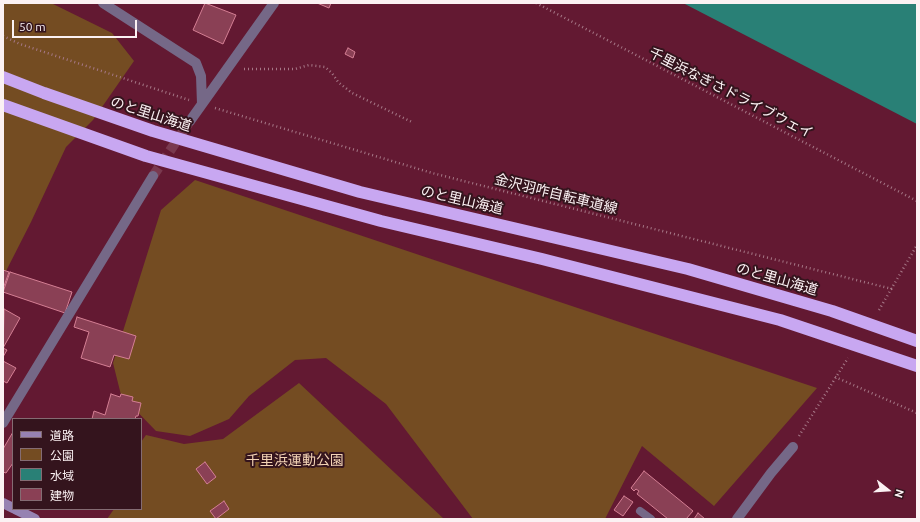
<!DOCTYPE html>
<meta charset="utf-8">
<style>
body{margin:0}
#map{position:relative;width:920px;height:522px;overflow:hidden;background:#631932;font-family:Ubuntu,"Noto Sans JP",sans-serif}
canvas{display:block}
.frame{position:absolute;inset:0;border:4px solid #fbf1f3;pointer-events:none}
.legend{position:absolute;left:12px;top:418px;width:130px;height:92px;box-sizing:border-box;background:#34141d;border:1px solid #846c73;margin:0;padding:5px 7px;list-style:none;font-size:12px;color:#fbf1f3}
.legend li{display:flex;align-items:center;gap:8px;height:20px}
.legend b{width:20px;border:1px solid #846c73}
.north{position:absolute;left:868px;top:470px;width:40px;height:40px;-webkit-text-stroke:3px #34141d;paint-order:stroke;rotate:107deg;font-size:11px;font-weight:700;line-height:16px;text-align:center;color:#fbf1f3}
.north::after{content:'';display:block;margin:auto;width:14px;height:18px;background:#fbf1f3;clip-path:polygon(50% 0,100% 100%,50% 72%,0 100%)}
.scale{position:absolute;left:12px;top:20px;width:125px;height:18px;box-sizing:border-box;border:2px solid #fbf1f3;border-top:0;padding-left:5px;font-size:12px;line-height:14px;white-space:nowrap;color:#fbf1f3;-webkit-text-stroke:3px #34141d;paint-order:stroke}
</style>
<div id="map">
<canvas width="920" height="522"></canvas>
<div class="frame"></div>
<ul class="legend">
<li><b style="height:5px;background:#9782b2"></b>道路</li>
<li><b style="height:11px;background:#744c22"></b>公園</li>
<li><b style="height:11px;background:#298076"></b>水域</li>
<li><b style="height:11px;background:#8a4055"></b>建物</li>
</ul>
<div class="north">N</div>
<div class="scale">50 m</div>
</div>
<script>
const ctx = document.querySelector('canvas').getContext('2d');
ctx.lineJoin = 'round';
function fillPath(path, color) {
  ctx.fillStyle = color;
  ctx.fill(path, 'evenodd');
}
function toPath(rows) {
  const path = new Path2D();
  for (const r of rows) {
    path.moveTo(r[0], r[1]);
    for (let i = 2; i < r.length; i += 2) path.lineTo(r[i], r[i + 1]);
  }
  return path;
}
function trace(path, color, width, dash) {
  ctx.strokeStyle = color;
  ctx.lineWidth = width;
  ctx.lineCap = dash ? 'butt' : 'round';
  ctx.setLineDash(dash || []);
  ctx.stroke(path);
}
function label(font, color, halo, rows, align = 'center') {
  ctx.font = font + ' Ubuntu,"Noto Sans JP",sans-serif';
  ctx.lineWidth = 4;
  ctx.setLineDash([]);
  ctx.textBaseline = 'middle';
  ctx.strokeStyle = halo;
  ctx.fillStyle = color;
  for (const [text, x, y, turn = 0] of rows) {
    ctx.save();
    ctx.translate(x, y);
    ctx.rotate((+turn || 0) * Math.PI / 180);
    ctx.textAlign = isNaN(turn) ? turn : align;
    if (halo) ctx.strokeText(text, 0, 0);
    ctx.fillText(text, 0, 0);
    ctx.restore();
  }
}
const green = toPath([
 [3,3,51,3,112,33,134,61,93,120,66,147,31,222,3,277],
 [195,180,787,378,817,388,714,506,642,446,605,519,473,519,386,404,326,358,295,360,249,396,229,419,190,436,156,431,121,395,113,363,161,210],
 [299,383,444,519,107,519,114,509,141,509,141,442,146,435,184,444,223,439]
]);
const water = toPath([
 [683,3,917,3,917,124]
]);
const building = toPath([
 [205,3,236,15,223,44,193,30,205,3],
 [317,3,331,3,329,8,317,3],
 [348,48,355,52,353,58,345,54,348,48],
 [3,270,9,272,3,289,3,270],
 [10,272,72,292,65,313,3,292,10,272],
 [4,309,20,318,3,348,7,350,3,357,4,309],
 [77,317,136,336,129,359,114,355,110,367,81,358,89,332,74,327,77,317],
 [3,361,16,368,7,383,3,381,3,361],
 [111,394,120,397,121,394,133,397,132,401,141,403,138,416,136,416,135,419,92,419,94,411,105,415,111,394],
 [13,432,13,463,6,473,3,472,3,449,13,432],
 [205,462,216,477,207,484,196,469,205,462],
 [644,471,693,511,686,519,668,519,637,494,639,491,636,489,634,491,631,488,644,471],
 [624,496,633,502,623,516,614,510,624,496],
 [224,501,229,509,216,519,210,511,224,501],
 [698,513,705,519,694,519,698,513]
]);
const streetTunnel = toPath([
 [153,176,190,121]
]);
const path = toPath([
 [536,3,917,201],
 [3,36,20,44,189,100],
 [244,69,295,69,309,65,325,67,332,73,338,82,352,93,412,122],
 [215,108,432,173,892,289],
 [879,310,917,245],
 [835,377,917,413],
 [799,436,848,358]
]);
const lane = toPath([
 [640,511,651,519]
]);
const street = toPath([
 [103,3,196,63,201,76,202,104],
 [190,121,274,3],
 [3,423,153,176],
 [737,519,771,473,793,447]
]);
const secondary = toPath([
 [3,503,13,508],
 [15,509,35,519]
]);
const highway = toPath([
 [3,77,44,93,153,131,360,192,688,269,832,311,917,341],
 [3,105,146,156,381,221,542,259,780,320,917,366]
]);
const streetNames = [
 ["千里浜なぎさドライブウェイ",731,93,27],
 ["のと里山海道",151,114,18],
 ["金沢羽咋自転車道線",556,194,14],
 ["のと里山海道",462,200,13],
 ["のと里山海道",777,279,16]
];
const parkNames = [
 ["千里浜運動公園",295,460]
];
fillPath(green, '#744c22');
fillPath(water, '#298076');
fillPath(building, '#8a4055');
trace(building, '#d47f94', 1);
trace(streetTunnel, '#7a394f', 10, [10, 5]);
trace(path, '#a67887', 2.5, [1, 3]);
trace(lane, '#756887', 8);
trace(street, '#756887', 10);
trace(secondary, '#9782b2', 10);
trace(highway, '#c8a7f1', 12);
label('14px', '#fbf1f3', '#34141d', streetNames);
label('14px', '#f3d3b5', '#34141d', parkNames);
</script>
